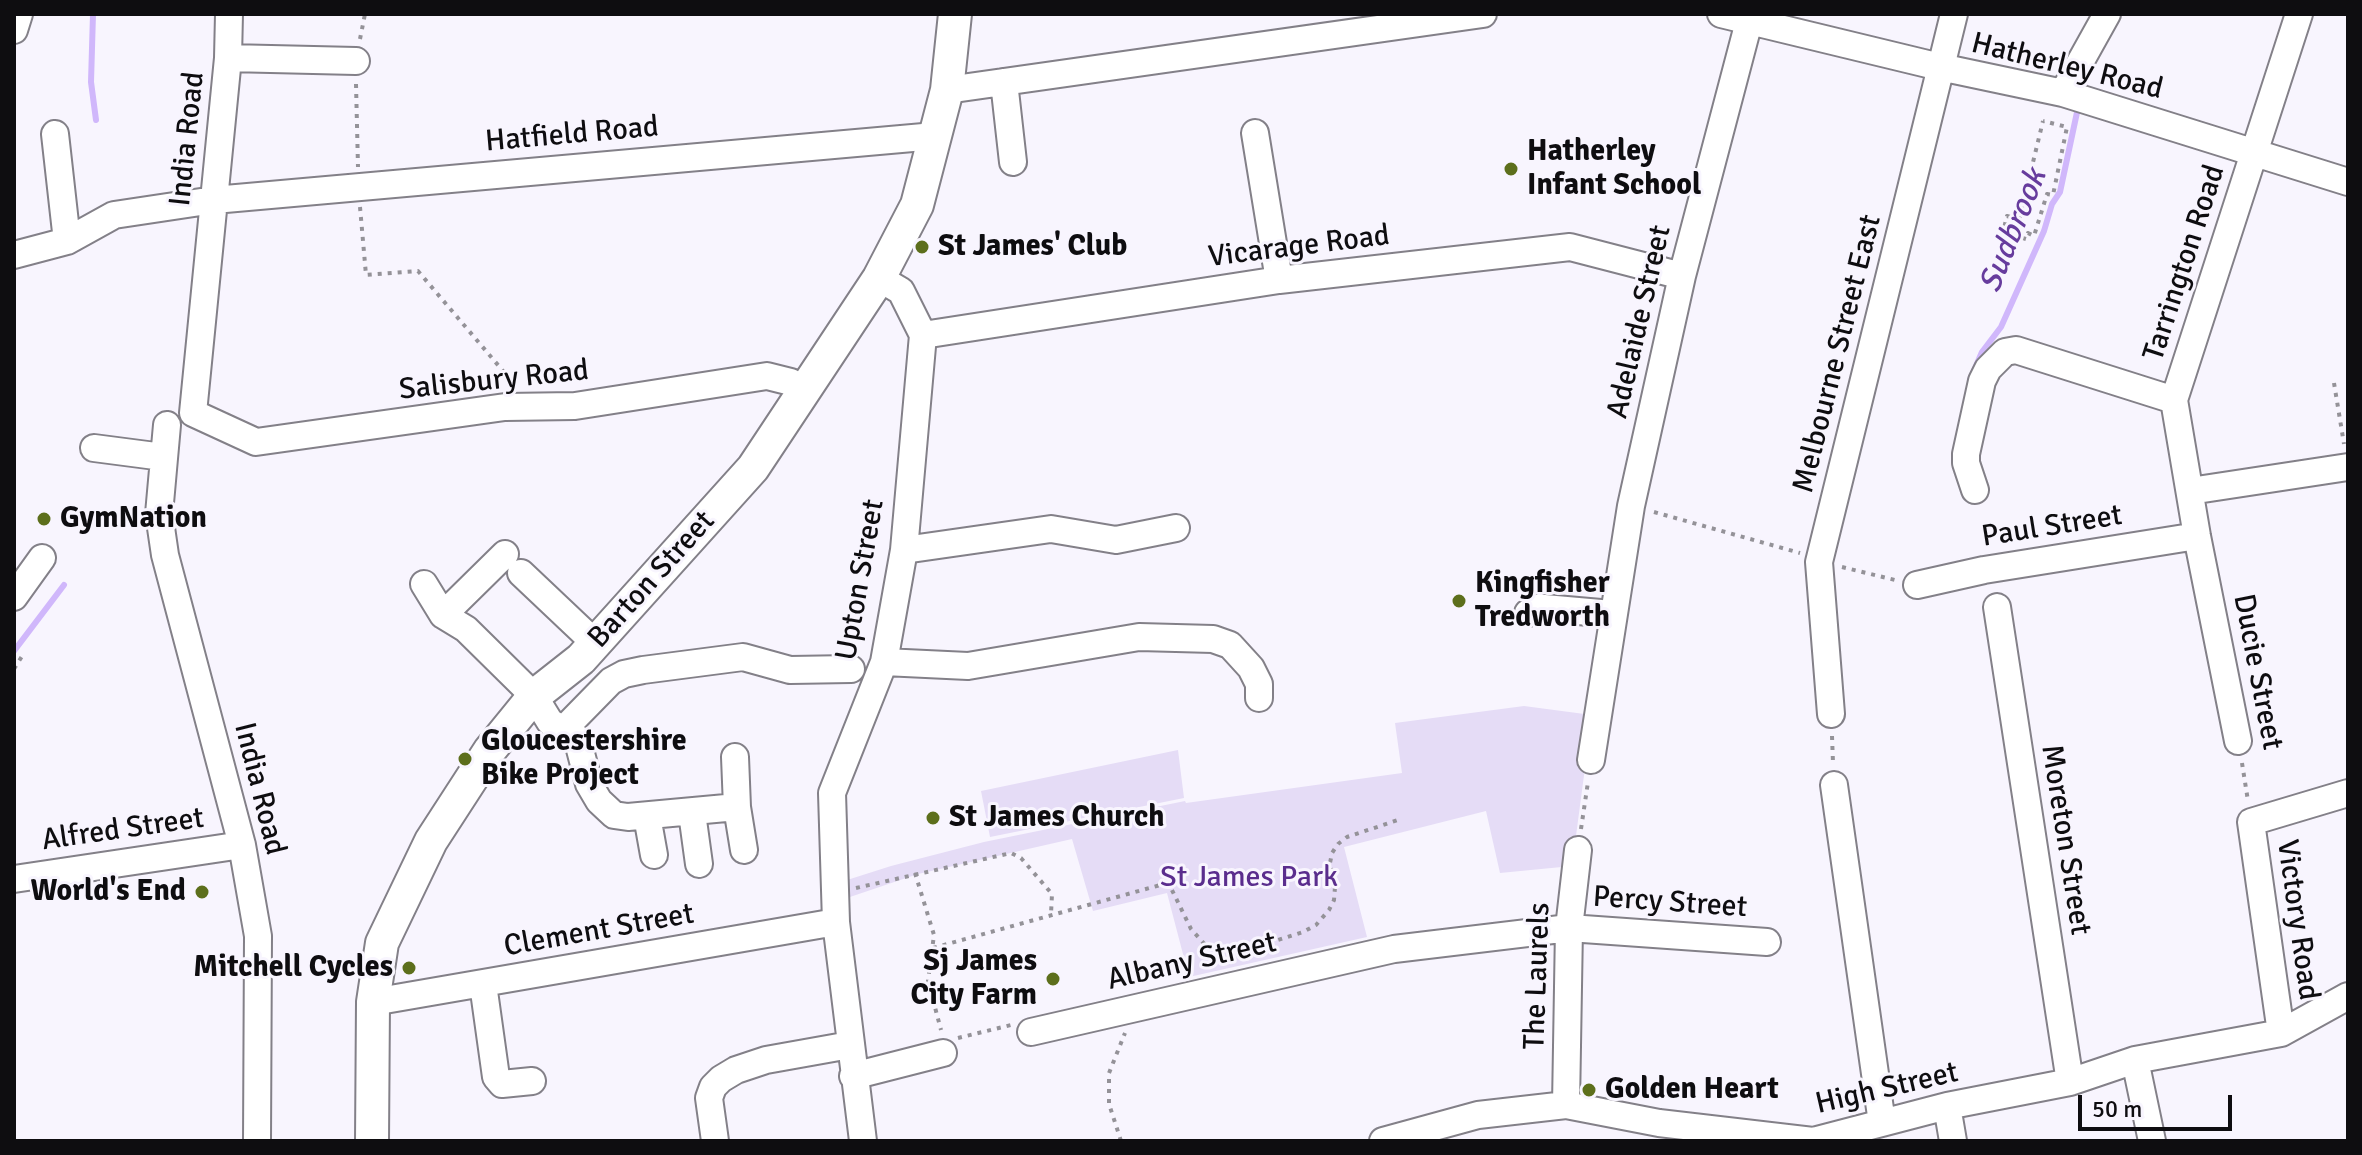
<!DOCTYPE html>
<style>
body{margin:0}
#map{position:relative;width:2362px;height:1155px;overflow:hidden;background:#f8f5fe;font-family:Signika,sans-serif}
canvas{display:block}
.frame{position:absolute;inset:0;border:16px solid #0e0d10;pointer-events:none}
.scale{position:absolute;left:2078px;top:1095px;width:154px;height:36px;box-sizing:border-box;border:4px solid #0e0d10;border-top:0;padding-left:10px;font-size:24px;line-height:28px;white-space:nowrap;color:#0e0d10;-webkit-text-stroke:6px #f8f5fe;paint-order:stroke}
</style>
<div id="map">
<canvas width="2362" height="1155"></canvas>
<div class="frame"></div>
<div class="scale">50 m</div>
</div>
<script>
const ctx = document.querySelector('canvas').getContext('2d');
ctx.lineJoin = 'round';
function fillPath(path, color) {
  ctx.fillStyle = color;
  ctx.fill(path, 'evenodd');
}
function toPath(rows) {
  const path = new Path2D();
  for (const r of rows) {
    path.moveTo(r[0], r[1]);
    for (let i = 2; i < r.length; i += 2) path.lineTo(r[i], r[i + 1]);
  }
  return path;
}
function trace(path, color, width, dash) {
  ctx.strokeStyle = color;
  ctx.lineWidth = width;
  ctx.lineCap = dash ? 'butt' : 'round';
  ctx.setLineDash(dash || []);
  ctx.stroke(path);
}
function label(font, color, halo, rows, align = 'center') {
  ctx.font = font + ' Signika,sans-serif';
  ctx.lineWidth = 6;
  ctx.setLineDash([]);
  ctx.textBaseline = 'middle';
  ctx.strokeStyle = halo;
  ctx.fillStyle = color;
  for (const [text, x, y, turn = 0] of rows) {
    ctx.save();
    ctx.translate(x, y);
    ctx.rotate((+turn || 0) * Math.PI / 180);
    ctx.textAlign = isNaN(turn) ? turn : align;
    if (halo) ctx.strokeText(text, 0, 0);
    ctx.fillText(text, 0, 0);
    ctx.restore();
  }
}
const green = toPath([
 [1524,706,1592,715,1572,866,1500,873,1486,811,1344,847,1367,937,1189,977,1167,893,1093,911,1072,839,918,874,847,898,844,881,891,866,984,842,1185,801,1186,803,1402,773,1395,723],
 [1178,750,1184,798,990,837,981,791]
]);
const stream = toPath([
 [93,14,91,82,96,120],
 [2082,92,2090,69],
 [1970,380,1982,352,2001,327,2044,231,2052,204,2060,192,2079,103],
 [14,651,64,585]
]);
const path = toPath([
 [360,39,365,14],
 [356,84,358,167],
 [360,207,366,275,418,271,509,378,508,385],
 [2019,220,2043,121],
 [2019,236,2024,221,2007,216,2003,232,2026,239,2028,233,2034,236,2047,194,2053,195,2067,127,2043,121],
 [2334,383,2344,444],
 [1654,512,1800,553],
 [1842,567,1895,580],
 [14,669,24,653],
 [1832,736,1833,763],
 [2242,763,2248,801],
 [1581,829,1588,782],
 [915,873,934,935,928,981,941,1030],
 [856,888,1011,853,1021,858,1052,894,1051,914],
 [933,948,1164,884,1171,888,1191,929,1207,947,1237,949,1259,946,1303,932,1316,925,1329,910,1334,900,1335,887,1330,863,1332,853,1338,844,1347,837,1398,820],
 [958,1038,1011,1025],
 [1121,1141,1109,1104,1109,1073,1125,1033]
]);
const minor = toPath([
 [229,14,228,58,193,413,256,442,505,407,575,406,767,376,791,382,804,392],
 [1721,14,1940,67,2063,93,2348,182],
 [14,30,19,14],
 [228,58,356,61],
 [1004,82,1013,162],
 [947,90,1483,14],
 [2063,93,2107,14],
 [1255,133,1279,280],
 [55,134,67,241],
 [14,255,67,241,114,215,214,200,935,136],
 [923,335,1279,280,1570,247,1682,276],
 [167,425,159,514,165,555,242,845,258,936,257,1141],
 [94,448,163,457],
 [1975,490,1966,463,1966,454,1982,381,1988,369,2005,352,2016,350,2174,400],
 [2190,491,2348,467],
 [904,550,1051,529,1116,540,1176,528],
 [521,573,595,643],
 [424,584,443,615,466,629,534,696,550,722,577,738,589,784,599,801,614,815,628,817,737,807],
 [1917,585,1984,570,2197,536],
 [14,597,42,558],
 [1997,607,2070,1082],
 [1528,613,1536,608,1544,608,1612,614],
 [443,615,505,554],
 [884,662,968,666,1139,637,1213,639,1230,645,1251,668,1259,684,1259,698],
 [1831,714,1819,562,1954,14],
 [563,730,611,681,624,674,643,670,743,657,790,670,851,669],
 [2238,741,2197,536,2174,400,2299,14],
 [735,757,737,807,744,850],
 [1591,760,1631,506,1682,276,1751,14],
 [1834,785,1882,1123],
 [692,813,699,864],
 [647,816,654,855],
 [14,879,242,845],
 [483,984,496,1077,502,1084,532,1081],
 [373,1002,836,922],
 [1031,1032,1394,949,1569,928,1767,942],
 [2281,1033,2251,822,2348,793],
 [2135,1060,2152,1141],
 [853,1076,943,1053],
 [1566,1105,1569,928,1578,850],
 [1947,1106,1953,1141],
 [715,1141,709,1098,713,1087,721,1079,736,1070,766,1060,850,1045],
 [863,1141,836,922,832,793,884,662,904,550,923,335,901,291,879,278],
 [1383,1141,1478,1115,1566,1105,1659,1123,1813,1141,1947,1106,2070,1082,2135,1060,2281,1033,2348,996]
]);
const major = toPath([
 [372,1141,373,1002,382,943,431,841,490,750,534,696,581,659,753,468,879,278,917,205,947,90,955,14]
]);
const markers = [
 [1511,169,8,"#5d6f1c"],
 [922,247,8,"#5d6f1c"],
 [44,519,8,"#5d6f1c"],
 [1459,601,8,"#5d6f1c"],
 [465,759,8,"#5d6f1c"],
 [933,818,8,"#5d6f1c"],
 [202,892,8,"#5d6f1c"],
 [409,968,8,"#5d6f1c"],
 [1053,979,8,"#5d6f1c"],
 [1589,1090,8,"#5d6f1c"]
];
const streetNames = [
 ["Hatherley Road",2067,67,14],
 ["Hatfield Road",572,135,-5],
 ["India Road",188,139,-84],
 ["Vicarage Road",1299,247,-7],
 ["Tarrington Road",2185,263,-72],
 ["Adelaide Street",1640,322,-77],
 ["Melbourne Street East",1838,354,-76],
 ["Salisbury Road",494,381,-6],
 ["Paul Street",2052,527,-9],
 ["Barton Street",652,580,-48],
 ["Upton Street",861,580,-80],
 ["Ducie Street",2257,672,79],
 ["India Road",259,789,76],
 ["Alfred Street",123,830,-8],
 ["Moreton Street",2065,840,81],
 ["Percy Street",1670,903,4],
 ["Victory Road",2297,920,82],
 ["Clement Street",599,931,-10],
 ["Albany Street",1192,962,-13],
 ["The Laurels",1538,976,-88],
 ["High Street",1887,1089,-13]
];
const poiNames = [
 ["Hatherley",1527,152],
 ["Infant School",1527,186],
 ["St James' Club",938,247],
 ["GymNation",60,519],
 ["Kingfisher",1475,584],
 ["Tredworth",1475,618],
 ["Gloucestershire",481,742],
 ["Bike Project",481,776],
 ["St James Church",949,818],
 ["World's End",186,892,"right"],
 ["Sj James",1037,962,"right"],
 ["City Farm",1037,996,"right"],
 ["Mitchell Cycles",393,968,"right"],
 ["Golden Heart",1605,1090]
];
const parkNames = [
 ["St James Park",1249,878]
];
const waterNames = [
 ["Sudbrook",2014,231,-68]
];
fillPath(green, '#e5dcf6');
trace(stream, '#d0b7fb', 6);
trace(minor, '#838088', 30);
trace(major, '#838088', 36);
trace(path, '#949298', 4, [4, 6]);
trace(minor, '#fff', 26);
trace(major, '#fff', 32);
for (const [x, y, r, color] of markers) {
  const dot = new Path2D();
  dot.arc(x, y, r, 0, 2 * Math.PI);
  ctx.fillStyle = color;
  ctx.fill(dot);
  trace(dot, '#f8f5fe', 3);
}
label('30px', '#0e0d10', '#f8f5fe', streetNames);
label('bold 30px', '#0e0d10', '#f8f5fe', poiNames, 'left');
label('30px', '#5a2d8d', '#f8f5fe', parkNames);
label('italic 32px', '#673c9d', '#f8f5fe', waterNames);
</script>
